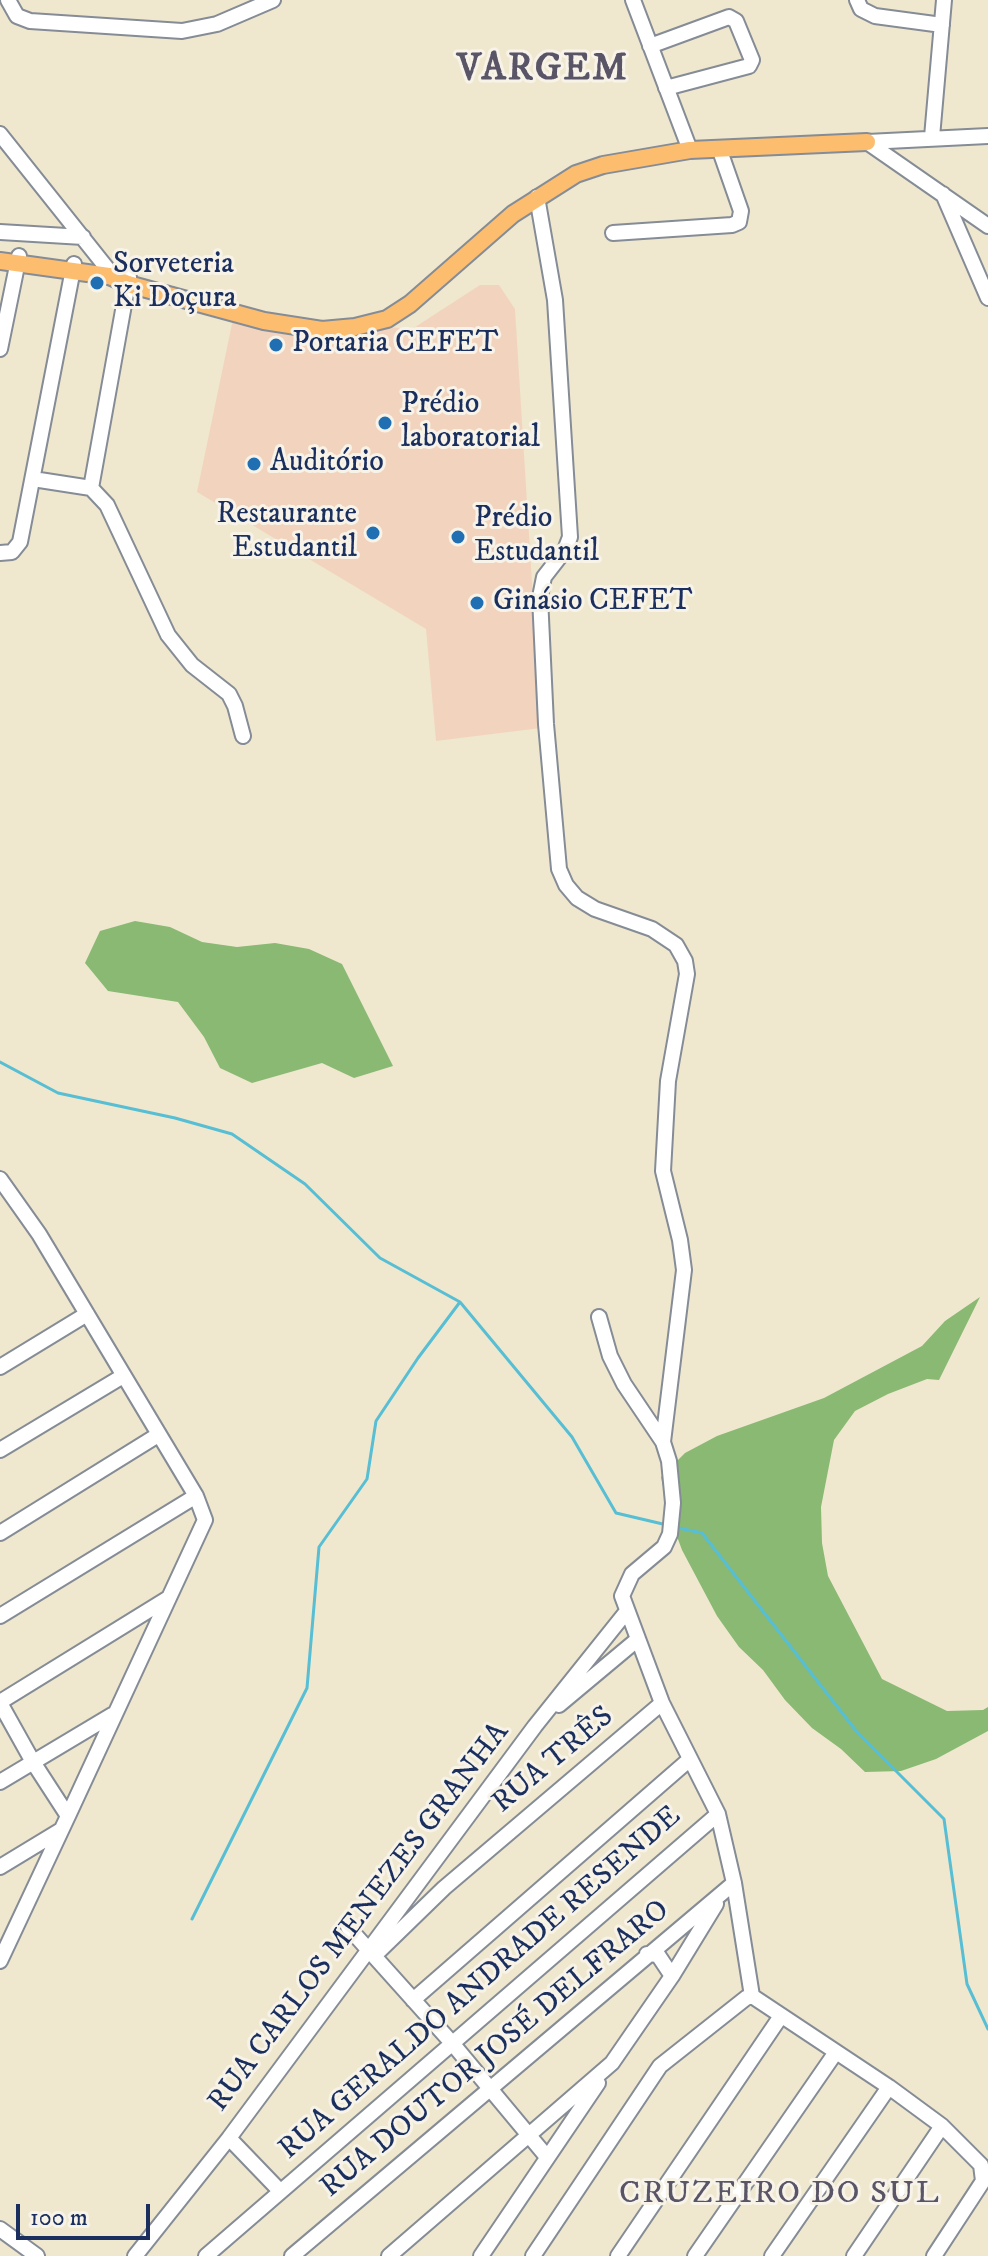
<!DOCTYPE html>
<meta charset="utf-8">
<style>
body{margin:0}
#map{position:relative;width:988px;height:2256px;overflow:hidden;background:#efe8cf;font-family:"IM FELL DW Pica",serif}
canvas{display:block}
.scale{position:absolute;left:16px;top:2204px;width:134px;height:36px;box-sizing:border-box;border:4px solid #1b2f5e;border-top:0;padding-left:10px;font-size:24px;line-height:28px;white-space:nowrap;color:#1b2f5e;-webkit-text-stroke:6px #f7f3e8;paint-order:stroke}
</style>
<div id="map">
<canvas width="988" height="2256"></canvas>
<div class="scale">100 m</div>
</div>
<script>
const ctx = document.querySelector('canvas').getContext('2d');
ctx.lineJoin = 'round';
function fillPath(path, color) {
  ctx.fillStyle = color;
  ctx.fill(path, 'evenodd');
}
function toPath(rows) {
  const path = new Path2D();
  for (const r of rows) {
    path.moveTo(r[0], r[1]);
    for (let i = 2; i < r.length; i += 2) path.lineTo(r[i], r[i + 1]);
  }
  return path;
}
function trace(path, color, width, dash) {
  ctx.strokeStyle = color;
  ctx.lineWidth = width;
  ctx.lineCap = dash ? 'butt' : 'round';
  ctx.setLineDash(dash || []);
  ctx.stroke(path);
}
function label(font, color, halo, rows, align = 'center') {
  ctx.font = font + ' "IM FELL DW Pica",serif';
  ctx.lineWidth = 6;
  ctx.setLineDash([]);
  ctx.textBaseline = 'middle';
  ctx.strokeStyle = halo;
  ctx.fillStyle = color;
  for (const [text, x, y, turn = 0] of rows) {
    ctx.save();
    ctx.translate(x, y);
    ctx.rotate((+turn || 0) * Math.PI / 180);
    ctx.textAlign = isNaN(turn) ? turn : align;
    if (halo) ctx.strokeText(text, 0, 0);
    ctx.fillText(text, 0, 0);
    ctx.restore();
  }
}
const built = toPath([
 [480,285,499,285,515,309,541,728,436,741,426,629,197,492,234,314,412,329]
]);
const forest = toPath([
 [135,921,170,927,202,942,237,947,275,943,309,949,342,964,393,1066,354,1078,322,1063,252,1083,220,1068,204,1037,178,1002,108,991,85,963,100,931],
 [980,1297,939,1380,927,1379,888,1394,855,1411,834,1440,821,1507,822,1543,828,1576,882,1679,947,1711,983,1710,988,1707,988,1731,936,1759,901,1771,865,1772,841,1749,812,1728,785,1700,763,1670,739,1647,717,1616,682,1550,669,1515,661,1477,685,1453,717,1436,824,1398,922,1346,945,1321]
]);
const stream = toPath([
 [0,1062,58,1093,175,1118,232,1134,305,1184,380,1258,460,1302,572,1437,616,1513,667,1525],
 [674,1527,702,1533,857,1732,944,1819,967,1984,988,2029],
 [192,1919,307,1688,319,1547,367,1479,376,1421,418,1358,460,1302]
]);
const minor = toPath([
 [8,0,17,16,30,21,182,31,217,24,273,0],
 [633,0,690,150],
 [857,0,861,9,875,16,942,25],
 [650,46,729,17,736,21,752,60,749,66,666,88],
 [0,134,110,272,109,276],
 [932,137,944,0],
 [867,142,988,226],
 [867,142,988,136],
 [943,194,988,298],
 [537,197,555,300,570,537,565,550,544,577,540,597,546,724,559,869,566,885,577,898,595,909,652,929,676,945,685,961,687,974,668,1081,663,1171,680,1240,684,1270,663,1442,669,1461,673,1503,670,1534,664,1547,632,1574,622,1596,662,1703,718,1814,734,1883,752,1996],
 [0,232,83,237],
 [613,233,732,225,739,222,741,211,719,148],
 [0,349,19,256],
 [33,479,91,488],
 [91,488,107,505,168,635,192,665,229,694,235,706,243,736],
 [91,488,129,277],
 [0,553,12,552,20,542,74,264],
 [0,1179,39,1234,196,1496,205,1520,68,1816],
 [599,1317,610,1356,624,1384,663,1442],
 [0,1367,87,1314],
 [0,1450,123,1376],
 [0,1533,158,1435],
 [0,1616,196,1496],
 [0,1702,167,1599],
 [0,1703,33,1762,68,1816,0,1961],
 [559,1705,638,1639],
 [0,1782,112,1715],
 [0,1867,61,1830],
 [348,1927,452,2043,547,2157],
 [647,1954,658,1955,672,1976],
 [374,1956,444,1888,662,1703],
 [752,1996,889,2087,942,2126,981,2165,983,2181,934,2256],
 [413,2000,690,1759],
 [229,2138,280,2191],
 [0,2229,37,2256],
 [135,2256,229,2138,535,1726,627,1611],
 [206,2256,718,1814],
 [292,2256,734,1883],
 [389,2256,612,2063,672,1976,716,1904],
 [481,2256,598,2083],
 [533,2256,660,2066,746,1998,752,1996],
 [618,2256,781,2016],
 [695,2256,836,2052],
 [772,2256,889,2087],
 [854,2256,942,2126]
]);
const major = toPath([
 [0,261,109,276,128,284,264,321,322,330,355,327,387,319,410,304,513,214,576,174,603,165,690,150,867,142]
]);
const markers = [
 [97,283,8,"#1f6fb2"],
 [276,345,8,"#1f6fb2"],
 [385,423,8,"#1f6fb2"],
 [254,464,8,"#1f6fb2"],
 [373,533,8,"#1f6fb2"],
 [458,537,8,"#1f6fb2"],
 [477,603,8,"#1f6fb2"]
];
const poiNames = [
 ["Sorveteria",113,266],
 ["Ki Doçura",113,300],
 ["Portaria CEFET",292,345],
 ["Prédio",401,406],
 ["laboratorial",401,440],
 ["Auditório",270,464],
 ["Restaurante",357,516,"right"],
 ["Estudantil",357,550,"right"],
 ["Prédio",474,520],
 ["Estudantil",474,554],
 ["Ginásio CEFET",493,603]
];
const streetNames = [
 ["RUA TRÊS",554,1761,-40],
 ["RUA CARLOS MENEZES GRANHA",360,1918,-53],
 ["RUA GERALDO ANDRADE RESENDE",481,1984,-41],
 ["RUA DOUTOR JOSÉ DELFRARO",496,2050,-40]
];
const neighbourhoodNames = [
 ["CRUZEIRO DO SUL",780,2195]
];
const districtNames = [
 ["VARGEM",543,71]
];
fillPath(built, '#f2d4be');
fillPath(forest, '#89b973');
trace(stream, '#57bed4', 3);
trace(minor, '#858c96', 18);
trace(major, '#858c96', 20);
trace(minor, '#fff', 14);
trace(major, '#fcbd6f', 16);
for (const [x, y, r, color] of markers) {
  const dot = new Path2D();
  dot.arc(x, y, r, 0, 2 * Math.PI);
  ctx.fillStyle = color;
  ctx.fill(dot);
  trace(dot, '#f7f3e8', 3);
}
label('30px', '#1b2f5e', '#f7f3e8', poiNames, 'left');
label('30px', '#1b2f5e', '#f7f3e8', streetNames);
ctx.letterSpacing = '2px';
label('32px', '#595466', '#f7f3e8', neighbourhoodNames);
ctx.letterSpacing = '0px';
ctx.letterSpacing = '2px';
label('bold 38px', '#595466', '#f7f3e8', districtNames);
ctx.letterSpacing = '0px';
</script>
